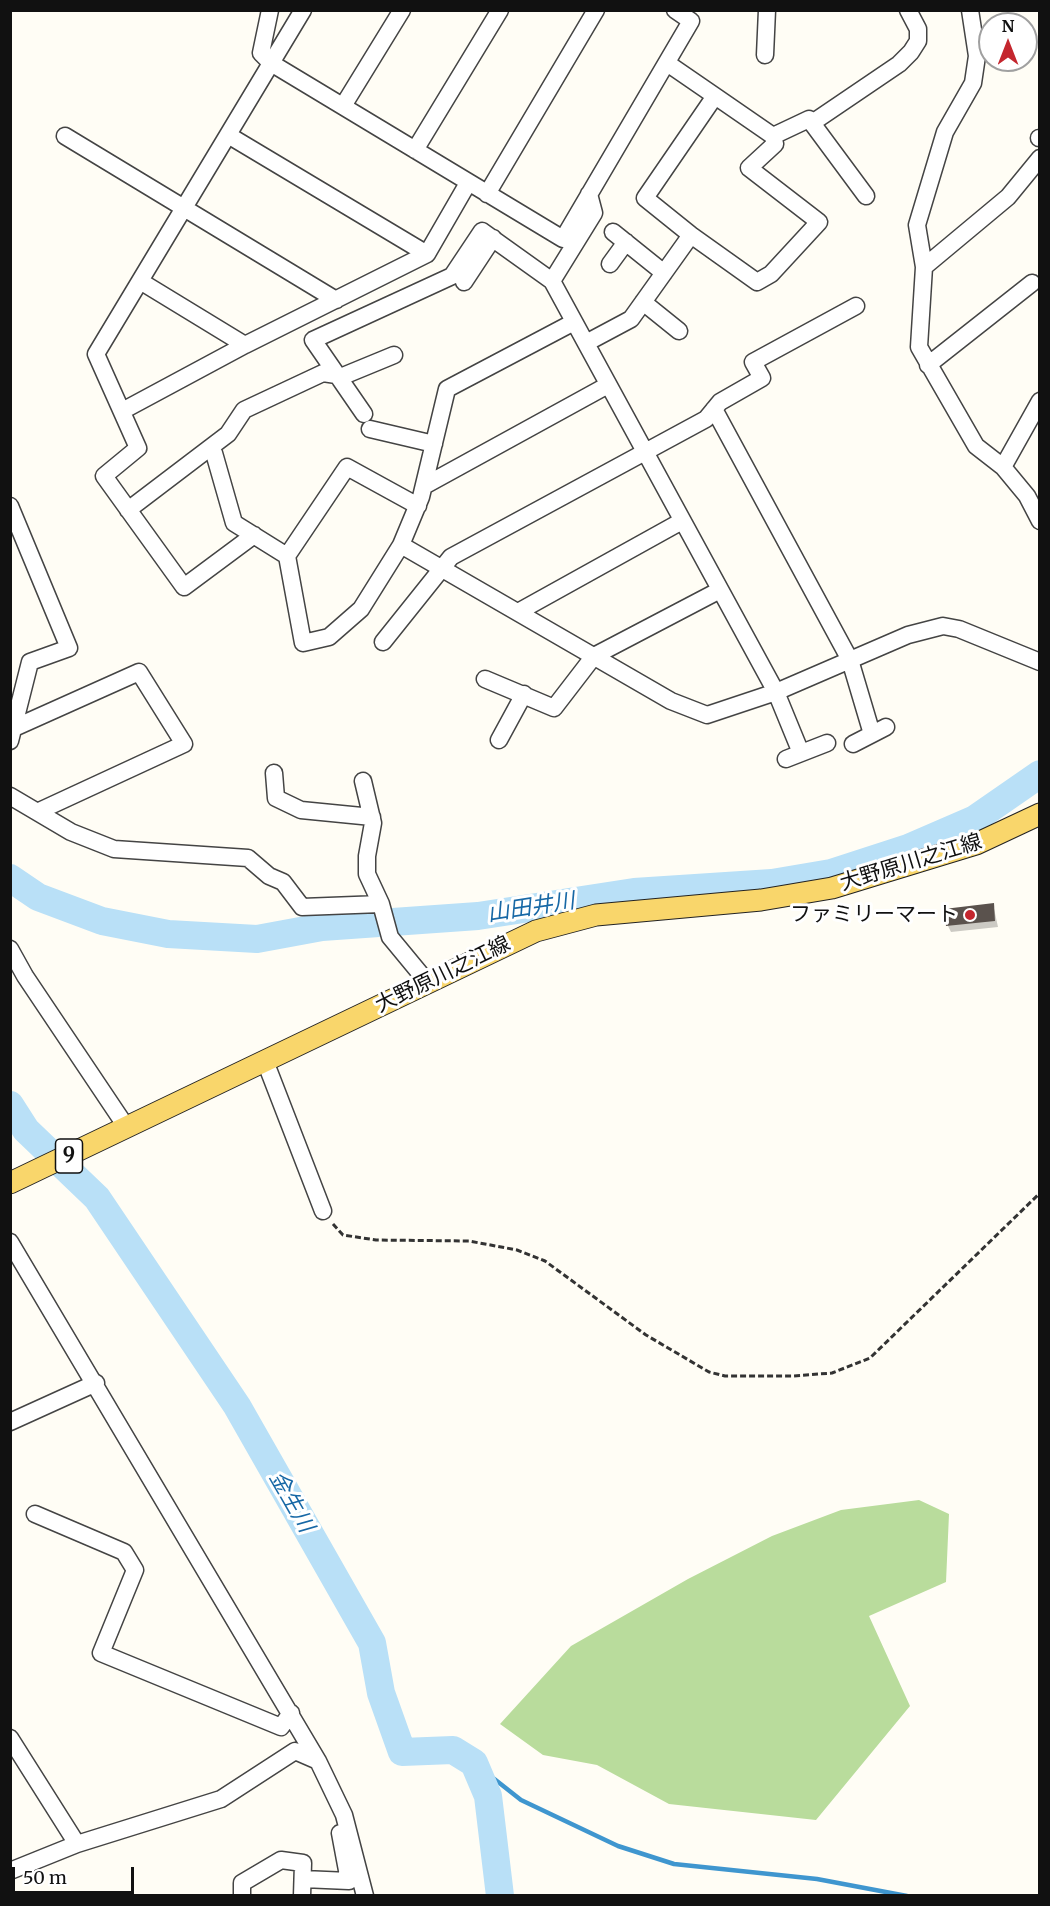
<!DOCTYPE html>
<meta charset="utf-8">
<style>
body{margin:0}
#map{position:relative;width:1050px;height:1906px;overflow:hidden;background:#fffdf5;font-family:Merriweather,serif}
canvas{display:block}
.frame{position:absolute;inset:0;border:12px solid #111;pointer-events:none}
.north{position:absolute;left:978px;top:12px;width:60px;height:60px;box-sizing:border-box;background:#fff;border:2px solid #a0a0a0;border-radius:50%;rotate:0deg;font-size:16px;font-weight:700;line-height:24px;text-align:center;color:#111}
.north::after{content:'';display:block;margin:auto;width:21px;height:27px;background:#c4262e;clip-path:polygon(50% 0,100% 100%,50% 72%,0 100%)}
.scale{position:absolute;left:12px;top:1867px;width:122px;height:27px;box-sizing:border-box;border:3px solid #111;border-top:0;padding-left:8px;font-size:18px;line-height:21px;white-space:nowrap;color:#111;-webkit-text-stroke:4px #fff;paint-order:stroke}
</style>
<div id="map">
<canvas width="1050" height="1906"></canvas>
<div class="frame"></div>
<div class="north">N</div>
<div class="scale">50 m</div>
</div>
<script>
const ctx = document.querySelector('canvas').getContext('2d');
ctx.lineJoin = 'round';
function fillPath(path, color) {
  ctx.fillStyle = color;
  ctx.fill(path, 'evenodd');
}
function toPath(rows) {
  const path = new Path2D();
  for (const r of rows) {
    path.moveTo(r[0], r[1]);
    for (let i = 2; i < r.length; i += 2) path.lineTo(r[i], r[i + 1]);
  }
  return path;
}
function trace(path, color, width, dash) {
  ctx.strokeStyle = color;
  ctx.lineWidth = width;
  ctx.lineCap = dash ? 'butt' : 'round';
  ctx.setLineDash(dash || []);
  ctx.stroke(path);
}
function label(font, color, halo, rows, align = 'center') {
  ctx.font = font + ' Merriweather,"Noto Sans JP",serif';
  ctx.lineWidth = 6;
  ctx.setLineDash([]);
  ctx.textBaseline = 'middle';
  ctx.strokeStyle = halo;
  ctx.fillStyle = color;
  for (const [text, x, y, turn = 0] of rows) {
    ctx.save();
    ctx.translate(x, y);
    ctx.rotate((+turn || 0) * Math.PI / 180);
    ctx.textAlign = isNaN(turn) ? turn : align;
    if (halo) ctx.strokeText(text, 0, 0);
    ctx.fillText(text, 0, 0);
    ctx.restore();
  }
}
const forest = toPath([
 [919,1500,949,1514,946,1582,869,1616,910,1706,816,1820,669,1804,597,1765,543,1755,500,1724,571,1646,688,1579,772,1536,841,1510]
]);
const shadow = toPath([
 [993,904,998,927,951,932,948,926,946,910]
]);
const stream = toPath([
 [474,1763,521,1800,618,1846,674,1864,817,1879,907,1896]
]);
const river = toPath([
 [10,878,38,897,102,921,168,934,257,939,322,927,478,916,634,892,772,883,831,873,908,848,975,819,1040,774],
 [10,1105,26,1130,97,1198,237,1406,372,1643,381,1693,402,1752,453,1750,474,1763,488,1796,500,1896]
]);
const building = toPath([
 [994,903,995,921,946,926,944,909]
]);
const path = toPath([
 [333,1224,343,1235,376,1240,469,1241,517,1250,545,1261,646,1335,709,1372,725,1376,793,1376,832,1373,870,1358,1040,1193]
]);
const minor = toPath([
 [270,10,261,53,271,63,563,239,691,21,675,10],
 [970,10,977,56,973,83,945,132,917,225,924,267,919,347,976,446,1003,467,1027,496,1040,521],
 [765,55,767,10],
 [667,63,715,96,773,136,775,144,749,168,819,222,771,274,757,282,691,235,645,198,715,96],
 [343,106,402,10],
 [812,123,899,64,911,52,918,41,918,29,908,10],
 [228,135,427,254],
 [65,136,336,300],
 [773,136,809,119,866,196],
 [1039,138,1040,138],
 [415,150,500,10],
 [487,194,596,10],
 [589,194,594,213,552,281,776,692,908,635,943,626,959,629,1040,662],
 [613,232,664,273],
 [610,264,626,242],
 [924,267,1008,197,1040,158],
 [140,281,245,345],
 [464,282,493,238],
 [643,302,679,331],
 [586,343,631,319,691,235],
 [928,365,1032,283],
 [714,409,850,660,872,734],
 [124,410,245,345,427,254,468,183],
 [364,414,313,340,452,276,482,231,552,281],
 [370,429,434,444],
 [214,453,234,523,287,556,303,643,329,637,361,609,401,545,421,497,447,389,574,322],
 [1003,467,1040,401],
 [424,486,608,385],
 [10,506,69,648,30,662,10,741],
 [128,510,228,434,244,410,323,373,343,376,394,355],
 [254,535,184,587,104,476,138,448,96,354,303,10],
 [401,545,671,701,707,715,776,692,801,753],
 [287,556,347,467,418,506],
 [518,612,682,521],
 [383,642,451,557,706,419,720,402,762,378,753,362,856,306],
 [485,679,554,708,594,656,720,590],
 [14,728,139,672,184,744,37,812],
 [499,740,524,694],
 [853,744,886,727],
 [786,759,827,743],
 [274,773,276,798,301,810,372,817],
 [363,781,373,823,367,856,367,874,381,904,390,937,428,983],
 [10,796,71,832,114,849,248,858,269,876,283,882,302,907,381,904],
 [10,949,25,976,127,1128],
 [265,1061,323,1211],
 [10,1242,318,1761,344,1815,365,1896],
 [10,1422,96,1383],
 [35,1514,124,1552,135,1570,101,1653,281,1727,291,1713],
 [10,1738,77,1844],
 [10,1871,77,1844,221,1799,295,1751,318,1761],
 [303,1879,349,1881,340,1833],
 [242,1896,242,1883,281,1860,303,1863,302,1896]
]);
const major = toPath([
 [10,1183,536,931,596,915,761,900,832,888,976,844,1040,814]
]);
const markers = [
 [970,915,6,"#c4262e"]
];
const shields = [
 [69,1156,27]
];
const shieldNames = [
 ["9",69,1156]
];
const streetNames = [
 ["大野原川之江線",911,863,-17],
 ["大野原川之江線",443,975,-26]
];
const poiNames = [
 ["ファミリーマート",958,915]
];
const waterNames = [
 ["山田井川",531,908,-9],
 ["金生川",291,1502,60]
];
fillPath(forest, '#b9dc9c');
fillPath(shadow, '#0003');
trace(stream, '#3f96cf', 4.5);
trace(river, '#b9e0f7', 28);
fillPath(building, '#5a524d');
trace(minor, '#444', 19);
trace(major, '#222', 23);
trace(path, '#333', 3, [6, 3]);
trace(minor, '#fff', 16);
trace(major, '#f9d66b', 21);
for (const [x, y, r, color] of markers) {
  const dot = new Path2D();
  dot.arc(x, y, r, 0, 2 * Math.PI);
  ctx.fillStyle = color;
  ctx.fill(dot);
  trace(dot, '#fff', 2);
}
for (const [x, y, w] of shields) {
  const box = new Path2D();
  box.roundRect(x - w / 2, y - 17, w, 34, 4.5);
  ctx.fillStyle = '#fff';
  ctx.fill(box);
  trace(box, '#111', 1.5);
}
label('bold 20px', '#111', null, shieldNames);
label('21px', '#111', '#fff', streetNames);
label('21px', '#111', '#fff', poiNames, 'right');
label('italic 22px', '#1768a6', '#fff', waterNames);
</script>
